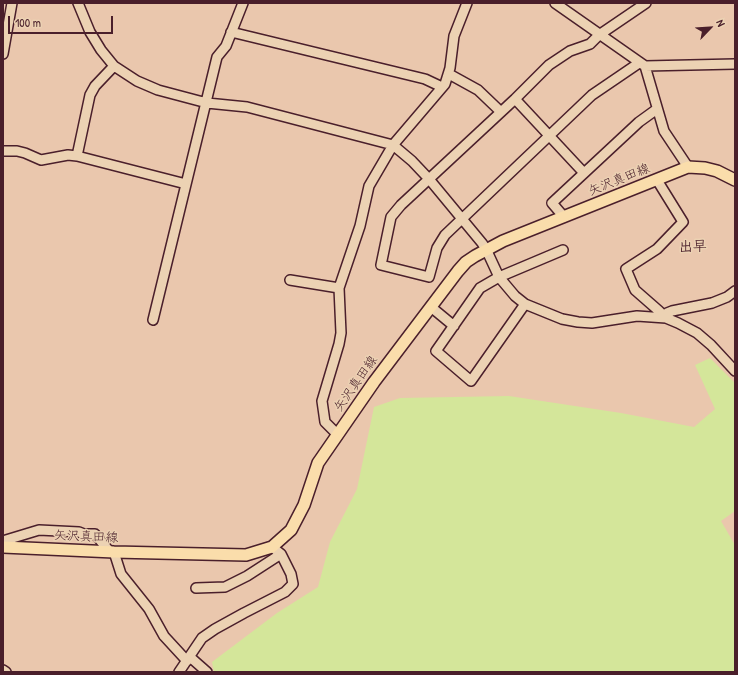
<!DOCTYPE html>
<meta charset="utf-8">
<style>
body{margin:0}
#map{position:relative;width:738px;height:675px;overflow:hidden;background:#eac7ad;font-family:"Patrick Hand",sans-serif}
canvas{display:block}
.frame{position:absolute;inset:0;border:4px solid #4a1f2b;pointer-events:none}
.north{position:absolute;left:690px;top:8px;width:40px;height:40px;-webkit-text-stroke:3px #ecd2b3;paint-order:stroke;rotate:65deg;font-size:11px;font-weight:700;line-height:16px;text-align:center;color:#4a1f2b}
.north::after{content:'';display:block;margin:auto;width:14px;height:18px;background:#4a1f2b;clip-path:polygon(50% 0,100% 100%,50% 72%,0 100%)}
.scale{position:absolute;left:8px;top:16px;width:105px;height:18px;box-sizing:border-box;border:2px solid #4a1f2b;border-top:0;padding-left:5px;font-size:12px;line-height:14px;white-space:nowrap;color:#4a1f2b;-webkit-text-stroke:3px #ecd2b3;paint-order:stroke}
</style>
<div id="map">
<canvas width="738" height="675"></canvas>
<div class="frame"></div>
<div class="north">N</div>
<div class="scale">100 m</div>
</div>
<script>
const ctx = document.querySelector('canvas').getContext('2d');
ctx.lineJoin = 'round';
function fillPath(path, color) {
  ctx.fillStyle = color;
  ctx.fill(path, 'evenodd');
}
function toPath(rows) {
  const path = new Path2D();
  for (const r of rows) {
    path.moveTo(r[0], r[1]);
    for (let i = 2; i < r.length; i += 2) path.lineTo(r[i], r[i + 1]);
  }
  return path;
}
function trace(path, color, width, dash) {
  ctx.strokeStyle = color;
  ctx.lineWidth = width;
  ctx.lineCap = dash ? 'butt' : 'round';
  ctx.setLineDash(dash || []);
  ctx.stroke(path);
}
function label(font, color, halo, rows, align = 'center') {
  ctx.font = font + ' "Patrick Hand","Klee One",sans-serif';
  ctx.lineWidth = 3;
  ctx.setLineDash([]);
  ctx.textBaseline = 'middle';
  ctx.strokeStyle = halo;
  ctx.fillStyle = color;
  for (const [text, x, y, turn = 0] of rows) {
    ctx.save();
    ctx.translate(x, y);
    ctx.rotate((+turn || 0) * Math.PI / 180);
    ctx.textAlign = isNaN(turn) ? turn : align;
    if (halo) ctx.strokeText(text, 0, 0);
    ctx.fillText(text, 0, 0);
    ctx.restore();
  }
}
const green = toPath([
 [710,358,735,383,735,511,721,521,735,545,735,672,214,672,212,662,277,613,318,587,330,542,357,489,374,407,400,398,509,396,621,413,694,427,715,409,695,365]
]);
const minor = toPath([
 [78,3,90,32,101,50,114,66,137,81,158,90,207,103,247,107,393,145,412,161,429,179,482,243,486,249,499,277,515,296,525,304,562,319,578,322,592,323,637,316,666,318,678,323,697,333,711,345,735,371],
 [555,3,645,66,735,64],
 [231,32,425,79,442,87],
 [3,54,12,3],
 [639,63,592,95,445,235,437,248,429,277,381,265,391,217,401,205,515,99,549,65,570,51,590,44,599,35,646,3],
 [645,66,664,131,688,167],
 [449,74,478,90,501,112],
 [515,99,584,173],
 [3,151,17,151,25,153,41,160,68,155,77,156,186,184],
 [77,156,90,95,95,86,114,66],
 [657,180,683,222,657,249,626,269,635,290,659,311,666,318],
 [564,217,552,203,639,122,657,109],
 [290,280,339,288],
 [525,304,471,381,436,351,480,288,499,277,563,250],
 [431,307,454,326],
 [666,318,667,313,672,311,712,303,727,297,735,291],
 [153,320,217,57,226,46,243,3],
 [338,435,325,422,322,401,339,344,341,333,339,288,360,226,369,186,393,145,445,84,450,68,454,36,467,3],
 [3,542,6,540,39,530,79,532,84,534,95,534,110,552],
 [114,552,121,574,149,609,164,636,187,661],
 [196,588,225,587,247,576,281,554],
 [190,657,207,672],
 [3,670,6,672],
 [179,672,202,638,215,629,244,613,285,592,293,584,291,574,281,554,272,547]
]);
const major = toPath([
 [3,547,114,552,246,555,272,547,291,530,304,505,318,463,374,382,458,271,466,262,475,256,503,241,688,167,705,168,717,171,735,180]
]);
const streetNames = [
 ["矢沢真田線",619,180,-22],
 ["矢沢真田線",356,384,-55],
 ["矢沢真田線",86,537,2]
];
const neighbourhoodNames = [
 ["出早",693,247]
];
fillPath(green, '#d4e69a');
trace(minor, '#4a1f2b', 12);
trace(major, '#4a1f2b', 14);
trace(minor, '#ecd2b3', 9);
trace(major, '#faddab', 11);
label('13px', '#4a1f2b', '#ecd2b3', streetNames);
label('bold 14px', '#4a1f2b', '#ecd2b3', neighbourhoodNames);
</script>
